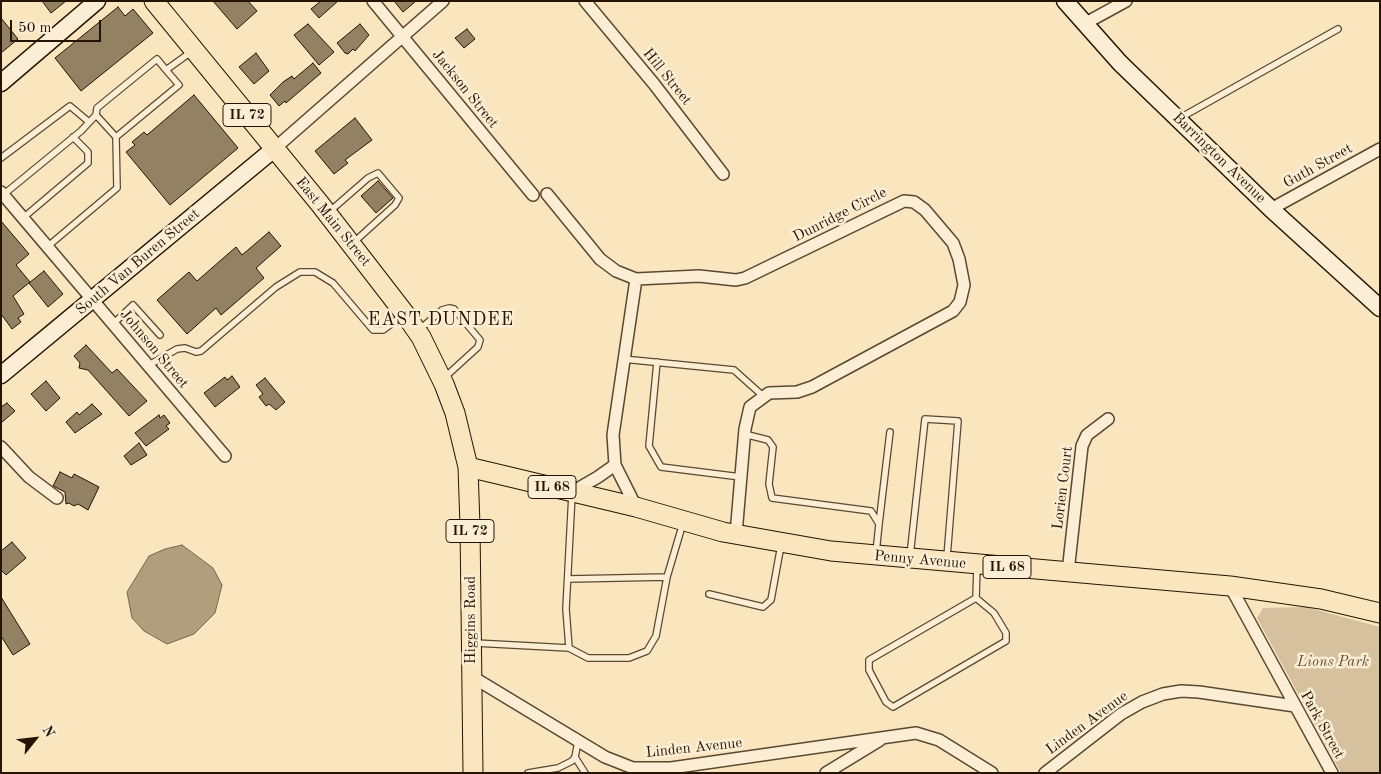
<!DOCTYPE html>
<style>
body{margin:0}
#map{position:relative;width:1381px;height:774px;overflow:hidden;background:#f9e5be;font-family:"Old Standard TT",serif}
canvas{display:block}
.frame{position:absolute;inset:0;border:2px solid #251400;pointer-events:none}
.north{position:absolute;left:10px;top:714px;width:50px;height:50px;-webkit-text-stroke:4px #fbeed5;paint-order:stroke;rotate:61deg;font-size:14px;font-weight:700;line-height:20px;text-align:center;color:#251400}
.north::after{content:'';display:block;margin:auto;width:18px;height:22px;background:#251400;clip-path:polygon(50% 0,100% 100%,50% 72%,0 100%)}
.scale{position:absolute;left:10px;top:20px;width:91px;height:22px;box-sizing:border-box;border:2px solid #251400;border-top:0;padding-left:6px;font-size:15px;line-height:18px;white-space:nowrap;color:#251400;-webkit-text-stroke:4px #fbeed5;paint-order:stroke}
</style>
<div id="map">
<canvas width="1381" height="774"></canvas>
<div class="frame"></div>
<div class="north">N</div>
<div class="scale">50 m</div>
</div>
<script>
const ctx = document.querySelector('canvas').getContext('2d');
ctx.lineJoin = 'round';
function fillPath(path, color) {
  ctx.fillStyle = color;
  ctx.fill(path, 'evenodd');
}
function toPath(rows) {
  const path = new Path2D();
  for (const r of rows) {
    path.moveTo(r[0], r[1]);
    for (let i = 2; i < r.length; i += 2) path.lineTo(r[i], r[i + 1]);
  }
  return path;
}
function trace(path, color, width, dash) {
  ctx.strokeStyle = color;
  ctx.lineWidth = width;
  ctx.lineCap = dash ? 'butt' : 'round';
  ctx.setLineDash(dash || []);
  ctx.stroke(path);
}
function label(font, color, halo, rows, align = 'center') {
  ctx.font = font + ' "Old Standard TT",serif';
  ctx.lineWidth = 5;
  ctx.setLineDash([]);
  ctx.textBaseline = 'middle';
  ctx.strokeStyle = halo;
  ctx.fillStyle = color;
  for (const [text, x, y, turn = 0] of rows) {
    ctx.save();
    ctx.translate(x, y);
    ctx.rotate((+turn || 0) * Math.PI / 180);
    ctx.textAlign = isNaN(turn) ? turn : align;
    if (halo) ctx.strokeText(text, 0, 0);
    ctx.fillText(text, 0, 0);
    ctx.restore();
  }
}
const green = toPath([
 [1306,607,1380,627,1380,773,1341,773,1257,618,1263,608]
]);
const water = toPath([
 [182,545,213,568,222,585,215,613,194,634,167,644,144,631,132,618,127,592,149,556,165,549,182,545]
]);
const building = toPath([
 [42,1,66,1,51,13,42,1],
 [213,1,248,1,257,11,237,29,213,1],
 [321,1,338,1,319,18,311,9,321,1],
 [394,1,416,1,403,12,394,1],
 [118,7,125,16,133,9,153,33,81,91,55,58,118,7],
 [1,18,18,39,1,53,1,18],
 [308,24,334,52,319,65,294,35,308,24],
 [360,24,369,35,355,51,353,49,348,54,345,53,337,43,360,24],
 [467,29,475,39,464,48,455,38,467,29],
 [256,53,269,71,254,84,239,67,256,53],
 [313,63,321,73,286,103,285,101,279,106,270,95,283,82,292,76,294,79,313,63],
 [194,95,238,148,170,205,126,152,135,145,132,142,144,132,147,135,194,95],
 [355,118,372,140,345,160,348,163,334,174,315,151,355,118],
 [378,181,393,198,376,213,361,196,378,181],
 [1,221,29,254,16,265,30,282,13,296,24,314,18,318,21,322,12,329,1,314,1,221],
 [269,232,281,246,256,268,264,278,221,315,216,308,187,334,157,300,189,272,197,281,236,247,242,255,269,232],
 [44,271,63,294,48,307,29,283,44,271],
 [86,345,112,373,117,369,147,401,129,416,88,370,79,368,80,363,74,356,86,345],
 [232,376,240,387,215,407,204,393,225,377,227,380,232,376],
 [265,378,285,402,276,410,269,404,266,406,259,397,263,394,256,385,265,378],
 [46,381,60,398,46,411,31,394,46,381],
 [7,403,15,411,1,423,1,407,7,403],
 [92,404,102,414,75,433,66,422,77,412,79,415,92,404],
 [159,415,160,418,164,415,170,423,166,426,169,429,146,446,135,433,159,415],
 [139,443,147,455,131,465,124,456,139,443],
 [60,472,72,478,74,474,99,487,88,510,78,504,74,506,69,503,66,504,65,492,53,486,60,472],
 [12,542,26,558,6,575,1,570,1,551,12,542],
 [1,597,30,644,13,655,1,636,1,597]
]);
const lane = toPath([
 [166,70,179,85,116,137,96,115,97,108,157,59,166,70,191,52],
 [1180,118,1338,29],
 [1,158,70,106,89,122],
 [3,195,81,131,96,115],
 [329,212,368,178,378,173,399,198,395,205,353,243],
 [23,218,88,163,88,152,73,137],
 [47,247,117,188,116,137],
 [113,324,133,305,160,335],
 [419,330,442,310,449,308,454,309,480,340,478,347,444,378],
 [623,359,734,370,763,396],
 [657,362,649,446,661,467,741,477],
 [149,365,177,349,185,348,196,352,201,351,276,287,300,272,315,272,333,283,373,330,383,330,402,316],
 [744,434,768,440,773,447,769,484,772,498,871,511,879,524,876,553],
 [879,524,890,432],
 [910,556,925,419,958,421,947,557],
 [568,579,667,577,683,523],
 [709,594,763,607,771,600,781,545],
 [976,598,869,660,869,670,886,702,893,707,1006,641,1006,633,994,613,976,598,977,566],
 [475,643,569,648,566,609,572,494],
 [569,648,588,658,629,658,647,651,656,636,667,577],
 [575,757,585,773],
 [528,773,558,768,572,761,575,757,578,742]
]);
const street = toPath([
 [373,1,533,195],
 [585,1,654,84,723,174],
 [1084,24,1126,1],
 [274,149,443,1],
 [1,192,225,456],
 [547,194,600,259,616,271,636,279,699,276,736,280,745,278,904,201,914,202,925,210,953,243,959,259,964,285,960,302,953,311,812,387,797,392,769,393,750,407,745,429,736,534],
 [1271,209,1380,149],
 [636,279,613,435,615,465,636,507],
 [1,447,29,477,57,498],
 [572,492,598,477,615,465],
 [1068,572,1082,446,1087,435,1108,419],
 [1230,586,1332,773],
 [471,676,605,757,633,768,671,768,916,733,939,740,992,773],
 [826,773,880,740],
 [1045,773,1121,714,1142,702,1163,694,1181,691,1199,692,1295,706]
]);
const secondary = toPath([
 [1065,1,1120,63,1271,209,1380,308],
 [1,83,97,1],
 [1,375,274,149]
]);
const primary = toPath([
 [154,1,320,204,405,314,421,337,444,384,455,413,468,467,470,526,473,773],
 [468,467,636,507,723,532,831,551,1230,586,1321,599,1380,613]
]);
const shields = [
 [247,115,48],
 [552,487,48],
 [470,531,48],
 [1007,567,48]
];
const shieldNames = [
 ["IL 72",247,115],
 ["IL 68",552,487],
 ["IL 72",470,531],
 ["IL 68",1007,567]
];
const streetNames = [
 ["Hill Street",667,77,51],
 ["Jackson Street",465,89,51],
 ["Barrington Avenue",1219,158,44],
 ["Guth Street",1318,166,-29],
 ["Dunridge Circle",840,215,-27],
 ["East Main Street",333,222,51],
 ["South Van Buren Street",138,262,-40],
 ["Johnson Street",154,349,50],
 ["Lorien Court",1063,488,-83],
 ["Penny Avenue",920,560,5],
 ["Higgins Road",471,620,-90],
 ["Linden Avenue",1087,723,-36],
 ["Park Street",1322,725,61],
 ["Linden Avenue",694,748,-6]
];
const parkNames = [
 ["Lions Park",1333,662]
];
const quarterNames = [
 ["EAST DUNDEE",441,320]
];
fillPath(green, '#d5c19e');
fillPath(water, '#b19e7d');
trace(water, '#79674b', 1);
fillPath(building, '#938163');
trace(building, '#251400', 1);
trace(lane, '#5a4830', 8);
trace(street, '#5a4830', 14);
trace(secondary, '#251400', 19);
trace(primary, '#251400', 21);
trace(lane, '#fbeed5', 5.5);
trace(street, '#fbeed5', 11);
trace(secondary, '#fbeed5', 16);
trace(primary, '#f9e5be', 19);
for (const [x, y, w] of shields) {
  const box = new Path2D();
  box.roundRect(x - w / 2, y - 11.5, w, 23, 4);
  ctx.fillStyle = '#fbeed5';
  ctx.fill(box);
  trace(box, '#251400', 1);
}
label('bold 14px', '#251400', null, shieldNames);
label('15px', '#251400', '#fbeed5', streetNames);
label('italic 15px', '#635137', '#fbeed5', parkNames);
ctx.letterSpacing = '1px';
label('18px', '#251400', '#fbeed5', quarterNames);
ctx.letterSpacing = '0px';
</script>
